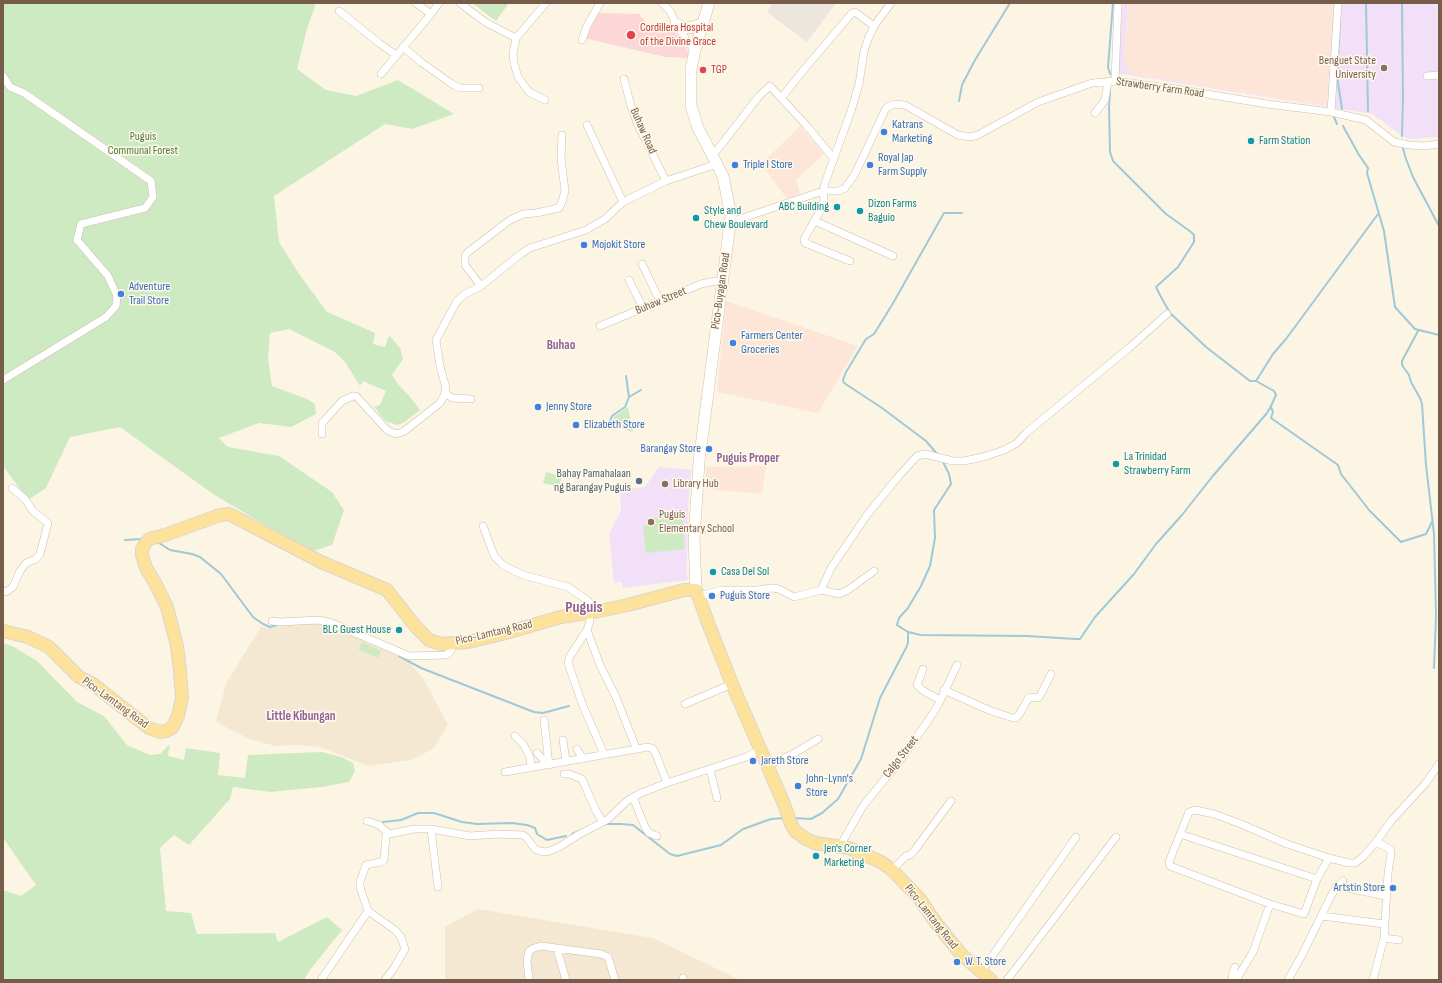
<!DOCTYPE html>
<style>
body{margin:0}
#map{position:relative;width:1442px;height:983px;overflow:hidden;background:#fdf5e4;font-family:"Sofia Sans Condensed",sans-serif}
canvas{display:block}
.frame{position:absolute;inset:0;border:4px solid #755d49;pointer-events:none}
</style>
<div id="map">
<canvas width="1442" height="983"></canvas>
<div class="frame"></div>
</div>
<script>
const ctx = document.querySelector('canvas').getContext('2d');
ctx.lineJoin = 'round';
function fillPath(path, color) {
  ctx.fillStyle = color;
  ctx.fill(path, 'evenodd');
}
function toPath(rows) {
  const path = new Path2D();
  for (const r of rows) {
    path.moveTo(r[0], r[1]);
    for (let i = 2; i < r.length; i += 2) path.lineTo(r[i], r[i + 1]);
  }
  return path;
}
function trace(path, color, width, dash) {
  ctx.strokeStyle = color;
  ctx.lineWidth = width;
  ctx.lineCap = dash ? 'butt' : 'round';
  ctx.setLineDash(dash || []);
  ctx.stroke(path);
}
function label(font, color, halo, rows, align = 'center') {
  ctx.font = font + ' "Sofia Sans Condensed",sans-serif';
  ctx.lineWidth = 3;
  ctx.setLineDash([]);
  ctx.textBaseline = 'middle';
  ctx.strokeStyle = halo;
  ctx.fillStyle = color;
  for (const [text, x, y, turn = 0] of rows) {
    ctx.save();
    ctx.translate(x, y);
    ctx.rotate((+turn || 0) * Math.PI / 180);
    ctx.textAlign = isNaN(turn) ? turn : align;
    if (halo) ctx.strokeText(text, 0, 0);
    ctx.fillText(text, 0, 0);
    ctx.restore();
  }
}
const residential = toPath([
 [319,623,334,627,408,661,423,678,448,725,433,749,411,760,368,766,320,747,299,745,275,746,249,739,216,722,226,683,261,627,269,628,295,624],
 [478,909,653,938,740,980,445,980,445,927]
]);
const commercial = toPath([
 [1128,3,1333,3,1327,106,1133,74,1124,64],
 [800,126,824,154,796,180,800,194,787,199,761,164],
 [726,301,858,346,818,413,717,392],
 [766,466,762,494,706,489,706,467]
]);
const industrial = toPath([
 [773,3,836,3,807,42,767,12]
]);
const education = toPath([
 [1123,3,1128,3,1124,64,1133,74,1326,106,1328,97,1333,3,1439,3,1439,137,1408,139,1392,129,1381,120,1372,114,1117,73],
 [659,467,691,470,688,509,687,565,686,566,688,580,623,588,622,582,614,583,609,534,621,511,620,490,645,487]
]);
const medical = toPath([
 [598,13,640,14,641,18,644,18,645,27,669,26,675,32,688,52,688,56,686,58,665,57,584,38]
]);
const green = toPath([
 [3,3,316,3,307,29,297,69,326,90,356,96,398,80,454,114,412,129,385,124,274,196,279,242,299,274,327,312,375,333,373,344,385,347,389,335,400,348,403,359,392,375,398,384,411,398,420,410,406,421,398,425,385,421,374,407,380,405,386,391,363,381,360,386,345,362,335,352,289,329,270,333,268,358,272,386,307,399,315,404,316,414,291,427,259,423,219,438,228,447,279,456,332,492,344,510,332,545,310,552,213,494,120,427,70,437,46,488,28,500,3,466],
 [472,3,509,3,496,21],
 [628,407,633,432,611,425,611,422,615,416],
 [546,472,562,476,559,487,543,483],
 [654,518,683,520,684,549,646,553,643,527],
 [362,642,381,651,378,658,358,649],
 [3,643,14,647,37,661,77,702,104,716,127,745,150,755,160,754,170,744,168,756,184,760,186,748,220,753,218,775,245,778,248,755,322,752,341,757,353,763,355,771,349,782,322,787,270,792,233,787,230,799,189,845,174,835,160,848,166,911,191,913,197,934,275,933,278,942,327,917,342,930,310,970,304,980,3,980,3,890,21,896,36,885,3,838]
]);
const stream = toPath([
 [1366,3,1368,111],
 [1402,3,1403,98,1402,136],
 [1340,20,1337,76,1342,109],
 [1110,74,1108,67,1113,3],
 [959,101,962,85,975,60,1010,3],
 [1334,117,1337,124],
 [1343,126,1359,155,1368,168,1367,173,1384,231,1395,307,1415,329,1439,335],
 [1402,145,1406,159,1413,177,1439,226],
 [1418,331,1402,361,1402,365,1409,375,1411,382,1420,398,1422,404,1426,465,1434,534,1436,616,1434,668],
 [626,376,629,397],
 [1256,381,1273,354,1286,339,1378,214],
 [1271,407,1273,412,1271,418,1338,465,1341,474,1369,510,1401,542,1426,534,1433,520],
 [609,423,612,416,625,407,629,397,641,390],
 [938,455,926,441,882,408,844,383,843,380,846,372,866,339,874,334,892,305,944,213,962,213],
 [942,460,949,474,951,484,934,510,935,538,930,566,921,586,908,608,899,618,897,625,908,632,921,635,1027,636,1076,639,1080,639,1095,617,1134,574,1156,544,1182,515,1212,477,1267,413,1271,406,1276,395,1274,391,1256,381,1250,381,1206,347,1170,313,1161,297,1156,287,1178,267,1194,242,1194,235,1191,232,1166,214,1113,161,1110,152,1109,107,1110,91],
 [125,540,142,539],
 [156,541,170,550,192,554,200,557,221,574,253,617,263,624,270,627,278,625],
 [399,656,421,668,534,712,543,713,569,706],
 [793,818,811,819,822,813,838,799,861,759,880,698,907,646,908,642,908,632],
 [383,822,401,820,418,813,434,813,462,822,477,824,512,823,527,825,535,828,537,834,547,840,566,836],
 [606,824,621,824,633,825,670,854,677,856,721,845,743,829,771,819,785,818],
 [572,834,579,831]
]);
const street = toPath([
 [416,3,431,14],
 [460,3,485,22,516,38,513,54,514,63,518,77,529,92,545,100],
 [662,3,670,11,676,24,689,44,695,50],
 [339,11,379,43,396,55],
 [516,38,546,3],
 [582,40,587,26,600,3],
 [403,47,422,63,452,84,460,88,479,88],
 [381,74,431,14,439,3],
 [3,76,10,87,24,93,151,181,153,197,145,208,81,224,77,240,108,276,117,296,116,306,106,317,3,380],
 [1427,76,1439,75],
 [624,79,631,106,638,125,666,181],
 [1115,81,1118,3],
 [782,97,802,72,852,13,855,12,874,26],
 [1331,112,1338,3],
 [1095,113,1105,100,1108,81],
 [587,125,623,202],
 [713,155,725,140,759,96,770,86,806,125,834,159],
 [815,221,893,256],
 [731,222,823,191,839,191,845,188,855,174,886,108,894,104,905,105,958,135,970,137,978,135,1038,102,1092,83,1115,81,1176,89,1267,104,1331,112,1366,120,1394,142,1409,145,1424,146,1439,144],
 [850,261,805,243,804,239,823,206,824,200,823,191,825,183,851,111,859,84,864,51,868,39,874,26,891,3],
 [642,264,660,301],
 [629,280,643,308],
 [481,286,522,253,530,248,586,230,605,219,623,202,666,181,717,164],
 [600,326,701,284,715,281,723,283],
 [445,393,452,398,471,399],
 [322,434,322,423,324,421,342,401,353,396,356,396,387,430,396,434,403,432,440,403,444,396,446,388,440,366,436,340,457,301,465,294,481,286,465,265,465,256,468,252,510,220,523,214,536,213,559,208,562,202,565,191,561,159,562,135],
 [483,526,492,550,495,557,504,566,523,575,568,587,587,600,599,611],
 [821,590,831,568,867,515,898,477,917,456,925,454,953,461,964,461,983,457,1004,450,1017,443,1026,433,1129,348,1167,314],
 [3,591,6,592,13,587,20,571,26,563,36,559,40,554,48,523,33,511,25,499,12,488],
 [699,596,722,590,757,590,772,588,779,589,794,597,821,590,839,594,848,590,874,571],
 [589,613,590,621,587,630,570,656,568,663,583,706,604,754],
 [272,621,280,622,318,620,332,623,409,656,446,655,451,651,452,644],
 [587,630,600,665,616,697,636,748],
 [923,669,917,685,922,690,940,700],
 [944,690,991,711,1013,718,1016,718,1020,713,1028,699,1031,697,1038,698,1040,696,1051,674],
 [685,704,732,684],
 [544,720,549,765],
 [515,736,523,744,527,751,530,757,531,768],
 [563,740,566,761],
 [577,749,583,759],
 [537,753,548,765],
 [768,765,793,754,818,739],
 [710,769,717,798],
 [505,772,648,747,653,749,655,752,667,783],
 [564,774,569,774,582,779,596,811,603,822],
 [633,797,645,827,649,833,657,836],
 [367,821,379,825,389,834],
 [431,829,438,887],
 [1180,834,1317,879],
 [840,846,863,806,902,758,930,718,938,705,957,665],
 [1329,858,1317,879,1304,914,1270,904,1175,868,1170,866,1169,862,1189,812,1195,810,1214,814,1241,824,1287,844,1329,858,1349,863,1355,863,1363,857,1376,842,1391,821,1425,784,1439,764],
 [892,870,906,856,910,855,914,851,951,801],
 [1337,886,1386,896],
 [1322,916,1384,924],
 [1384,938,1399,940],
 [557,949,566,980],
 [981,972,1076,837],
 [321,980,368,911],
 [385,980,394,968,405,949,401,937,395,930,368,911,360,887,360,882,366,865,381,862,384,860,386,836,389,834,414,829,431,829,470,836,498,834,523,835,527,838,535,849,540,851,547,852,559,847,578,835,607,820,628,800,641,793,667,783,746,757,760,750],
 [529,980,527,960,529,951,534,948,541,946,601,954,608,957,615,980],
 [683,980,683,978],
 [1007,980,1116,837],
 [1232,980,1233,972,1235,967],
 [1236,980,1253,952,1270,904],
 [1288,980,1302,955,1331,896,1337,886,1343,881],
 [1373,980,1384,938,1388,873,1391,854,1390,849,1376,842]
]);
const secondary = toPath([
 [676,24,684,28,689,28,702,24],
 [696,590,694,539,699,462,731,216,723,176,698,128,691,106,691,69,695,50,709,3]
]);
const primary = toPath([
 [3,631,28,637,49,647,79,677,93,684,136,718,149,728,160,732,166,731,172,728,178,716,182,698,180,671,177,646,167,607,154,581,146,568,142,555,142,549,145,544,149,539,165,535,220,515,229,514,321,562,387,590,416,627,429,640,441,644,468,642,502,634,561,617,599,611,628,605,684,590,696,590,710,628,732,684,784,804,791,824,795,831,806,839,815,843,849,848,881,862,892,870,919,898,936,923,961,954,991,980]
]);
const markers = [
 [631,35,5,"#e0444e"],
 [1384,68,4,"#8d6e63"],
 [703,70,4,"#e0444e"],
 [884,132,4,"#3f7fe0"],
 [1251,141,4,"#0f9aa8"],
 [735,165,4,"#3f7fe0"],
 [870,165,4,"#3f7fe0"],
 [837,207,4,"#0f9aa8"],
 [860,211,4,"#0f9aa8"],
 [696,218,4,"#0f9aa8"],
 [584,245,4,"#3f7fe0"],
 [121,294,4,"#3f7fe0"],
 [733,343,4,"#3f7fe0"],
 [538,407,4,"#3f7fe0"],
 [576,425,4,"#3f7fe0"],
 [709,449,4,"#3f7fe0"],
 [1116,464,4,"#0f9aa8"],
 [639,481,4,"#5c6f8a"],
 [665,484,4,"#8d6e63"],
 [651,522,4,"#8d6e63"],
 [713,572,4,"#0f9aa8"],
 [712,596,4,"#3f7fe0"],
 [399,630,4,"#0f9aa8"],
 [753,761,4,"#3f7fe0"],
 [798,786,4,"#3f7fe0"],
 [816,856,4,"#0f9aa8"],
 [1393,888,4,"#3f7fe0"],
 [957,962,4,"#3f7fe0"]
];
const healthNames = [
 ["Cordillera Hospital",640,28],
 ["of the Divine Grace",640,42],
 ["TGP",711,70]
];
const educationNames = [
 ["Benguet State",1376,61,"right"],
 ["University",1376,75,"right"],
 ["Library Hub",673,484],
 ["Puguis",659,515],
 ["Elementary School",659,529]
];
const streetNames = [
 ["Strawberry Farm Road",1160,88,8],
 ["Buhaw Road",643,131,66],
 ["Pico-Buyagan Road",721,291,-82],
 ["Buhaw Street",661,301,-23],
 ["Pico-Lamtang Road",494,633,-13],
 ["Pico-Lamtang Road",115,703,36],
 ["Calgo Street",901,757,-52],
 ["Pico-Lamtang Road",931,917,52]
];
const shopNames = [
 ["Katrans",892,125],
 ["Marketing",892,139],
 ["Royal Jap",878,158],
 ["Farm Supply",878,172],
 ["Triple I Store",743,165],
 ["Mojokit Store",592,245],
 ["Adventure",129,287],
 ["Trail Store",129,301],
 ["Farmers Center",741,336],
 ["Groceries",741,350],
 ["Jenny Store",546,407],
 ["Elizabeth Store",584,425],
 ["Barangay Store",701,449,"right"],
 ["Puguis Store",720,596],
 ["Jareth Store",761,761],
 ["John-Lynn's",806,779],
 ["Store",806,793],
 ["Artstin Store",1385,888,"right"],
 ["W. T. Store",965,962]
];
const parkNames = [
 ["Puguis",143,137],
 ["Communal Forest",143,151]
];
const cultureNames = [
 ["Farm Station",1259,141],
 ["Dizon Farms",868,204],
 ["Baguio",868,218],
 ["ABC Building",829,207,"right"],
 ["Style and",704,211],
 ["Chew Boulevard",704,225],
 ["La Trinidad",1124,457],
 ["Strawberry Farm",1124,471],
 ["Casa Del Sol",721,572],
 ["BLC Guest House",391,630,"right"],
 ["Jen's Corner",824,849],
 ["Marketing",824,863]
];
const serviceNames = [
 ["Bahay Pamahalaan",631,474],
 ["ng Barangay Puguis",631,488]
];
const neighbourhoodNames = [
 ["Buhao",561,346],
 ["Puguis Proper",748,459],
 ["Little Kibungan",301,717]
];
const districtNames = [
 ["Puguis",584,608]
];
fillPath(residential, '#f4e8d2');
fillPath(commercial, '#fde6d7');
fillPath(industrial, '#ece6de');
fillPath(education, '#f2e0f9');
fillPath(medical, '#fbd7d7');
fillPath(green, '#ceeac2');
trace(stream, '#9ec9d8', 2);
trace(street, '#cebeaa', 8);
trace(secondary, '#d1bfa7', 12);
trace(primary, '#dbd5d0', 14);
trace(street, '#fff', 7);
trace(secondary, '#fff', 11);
trace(primary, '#fce29b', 12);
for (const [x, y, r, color] of markers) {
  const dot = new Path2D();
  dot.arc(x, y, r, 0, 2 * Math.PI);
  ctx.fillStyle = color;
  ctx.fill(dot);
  trace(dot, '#fff9ea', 1.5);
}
label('12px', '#be3a42', '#fff9ea', healthNames, 'left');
label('12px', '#785e54', '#fff9ea', educationNames, 'left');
label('12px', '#755d49', '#fff9ea', streetNames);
label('12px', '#366cbe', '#fff9ea', shopNames, 'left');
label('12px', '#4c7b41', '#fff9ea', parkNames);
label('12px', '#0d838f', '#fff9ea', cultureNames, 'left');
label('12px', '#4e5e75', '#fff9ea', serviceNames, 'right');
label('bold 13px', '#8d6499', '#fff9ea', neighbourhoodNames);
label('bold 16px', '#8d6499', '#fff9ea', districtNames);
</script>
